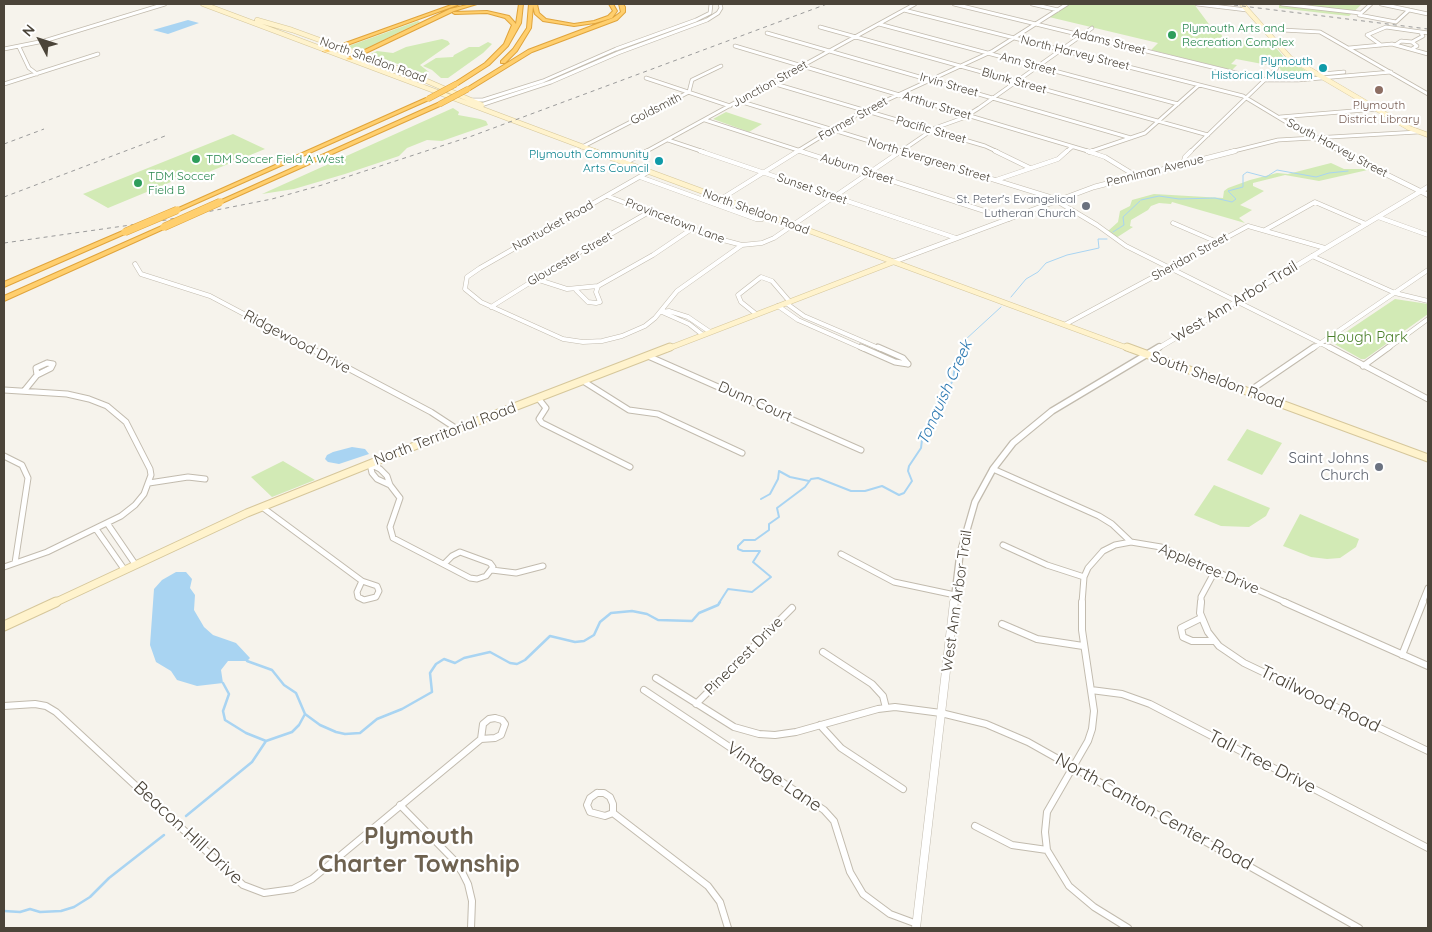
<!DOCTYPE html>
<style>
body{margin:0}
#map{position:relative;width:1432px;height:932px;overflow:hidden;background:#f6f3ec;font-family:Quicksand,sans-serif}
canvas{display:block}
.frame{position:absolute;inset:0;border:5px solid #4b4439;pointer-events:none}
.north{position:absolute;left:15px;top:15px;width:50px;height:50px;-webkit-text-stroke:4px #fff;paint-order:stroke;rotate:310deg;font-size:14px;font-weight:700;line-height:20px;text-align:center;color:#4b4439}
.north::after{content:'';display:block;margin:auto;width:18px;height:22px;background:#4b4439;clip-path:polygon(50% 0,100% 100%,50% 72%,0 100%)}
</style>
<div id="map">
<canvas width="1432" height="932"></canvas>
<div class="frame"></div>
<div class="north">N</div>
</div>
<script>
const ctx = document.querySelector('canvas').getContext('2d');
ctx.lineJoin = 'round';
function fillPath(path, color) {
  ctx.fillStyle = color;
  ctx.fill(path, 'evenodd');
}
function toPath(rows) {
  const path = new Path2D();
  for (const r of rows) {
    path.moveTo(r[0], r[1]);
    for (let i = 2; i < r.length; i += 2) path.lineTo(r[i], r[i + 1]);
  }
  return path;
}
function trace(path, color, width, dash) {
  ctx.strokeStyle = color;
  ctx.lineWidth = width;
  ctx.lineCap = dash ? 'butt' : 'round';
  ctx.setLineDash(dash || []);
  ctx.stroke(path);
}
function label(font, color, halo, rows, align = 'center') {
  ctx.font = font + ' Quicksand,sans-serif';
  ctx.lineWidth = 4.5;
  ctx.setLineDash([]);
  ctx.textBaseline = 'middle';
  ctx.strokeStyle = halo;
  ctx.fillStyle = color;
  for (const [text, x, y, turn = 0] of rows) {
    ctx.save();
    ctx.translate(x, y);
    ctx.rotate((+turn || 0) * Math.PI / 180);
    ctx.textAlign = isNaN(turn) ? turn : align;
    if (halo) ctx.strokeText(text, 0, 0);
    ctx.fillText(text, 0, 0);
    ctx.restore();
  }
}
const green = toPath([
 [1070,4,1194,4,1214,31,1220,32,1224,40,1270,41,1283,56,1273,66,1236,59,1231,64,1237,65,1232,70,1151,50,1158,43,1049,17],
 [1279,4,1362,4,1349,16,1279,8],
 [418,21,420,22,361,51,346,47],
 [442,39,448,41,450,44,420,65,429,72,422,73,371,54,377,51,393,53,406,47],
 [488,42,492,44,483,53,448,78,441,78,432,70,423,66,436,58,453,57,454,55,469,47,479,47],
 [1284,57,1311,74,1285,77,1282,75,1280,68,1275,66],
 [453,108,459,112,458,115,480,119,486,121,488,125,442,141,427,140,407,148,399,156,345,174,294,189,262,194],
 [726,112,762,124,749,132,713,119],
 [233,134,265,149,189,180,183,177,108,208,83,194],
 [1331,163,1344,169,1372,169,1319,181,1285,175,1253,183,1253,186,1264,191,1240,205,1252,210,1239,218,1245,223,1172,202,1171,204,1159,203,1151,206,1148,210,1131,220,1130,226,1133,227,1116,238,1108,231,1118,222,1120,211,1130,206,1132,200,1154,194,1223,198,1224,191,1228,188,1250,180,1277,173,1288,174],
 [1395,299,1428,304,1428,314,1365,359,1361,359,1331,342],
 [1247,429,1282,443,1262,475,1227,460],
 [283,461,315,480,272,497,251,477],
 [1214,485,1270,508,1266,516,1249,527,1221,526,1194,515],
 [1300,514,1359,539,1356,547,1340,558,1327,559,1311,557,1283,546]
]);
const water = toPath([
 [188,20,199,23,168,34,153,30],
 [352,447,365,449,369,454,339,464,328,462,325,459,327,455,333,452],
 [176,572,186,572,192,579,190,588,195,595,194,610,204,627,213,635,236,643,250,658,247,661,228,661,221,670,223,683,197,686,177,680,171,671,156,662,150,645,154,589,162,580]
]);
const streamFar2 = toPath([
 [1141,200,1159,196,1179,199,1215,198,1232,202,1236,199,1228,191,1243,187,1243,175,1247,172,1266,177,1277,170,1316,177,1329,173,1348,171],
 [1113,232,1124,225,1123,217,1140,201],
 [1011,297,1026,279,1038,272,1046,263,1067,255,1099,248,1098,239,1107,239],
 [965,349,965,340,1001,307]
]);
const streamFar1 = toPath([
 [761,499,770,494,778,479,779,471,790,477,809,481],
 [719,603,728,589,752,592,771,577,753,562,760,551,743,551,738,549,738,546,744,540,755,540,769,530,769,524,779,517,777,508,805,487,811,479,818,478,851,491,865,491,882,486,899,495,904,493,912,481,908,471,909,466,921,448,922,440,931,426,931,417,943,404,953,379,955,366,965,347]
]);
const stream = toPath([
 [247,661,272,670,284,685,296,693,305,714],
 [223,683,229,694,223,711,225,720,246,733,266,741],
 [305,714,320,725,336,732,345,734,360,733,377,719,402,709,432,692,430,673,436,664,444,659,455,663,464,658,490,652,510,663,517,664,525,660,550,636,575,642,584,641,594,635,600,622,611,613,632,611,647,614,658,620,692,621,699,613,718,605,720,602],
 [186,816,252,762,266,741,292,732,299,725,305,714],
 [4,911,20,912,30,909,40,912,61,911,74,907,90,897,109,878,164,835]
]);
const minorFar3 = toPath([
 [954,4,1265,80,1298,80,1391,72],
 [1032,4,1058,10],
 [1197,4,1247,10],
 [1282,4,1360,13],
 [1371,4,1359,15,1396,22,1409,10],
 [1381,4,1428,14],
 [904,10,1243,96,1311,137],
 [879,24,1178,104],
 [820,27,1208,135],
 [1263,29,1320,32,1428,94],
 [767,33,1131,138],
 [1412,42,1423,36,1421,33],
 [1381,45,1367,35,1386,27,1428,33],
 [1395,45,1401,41,1412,42,1417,46,1412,49],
 [735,46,1091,152],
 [19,47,29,68,37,74],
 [1349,48,1392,44,1428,54],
 [4,49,44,41,165,4],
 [1322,74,1344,72],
 [646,78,730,106],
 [772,83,985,146,998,152],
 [4,84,98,54],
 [472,100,483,100,543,81,616,49,696,20,710,13,711,4],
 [739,101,905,152],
 [478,106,551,82,618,53,707,20,718,13,721,8,720,4],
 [1280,117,1377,109],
 [705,120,804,152],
 [668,140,704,152],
 [582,147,689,92,692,80,721,66],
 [645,152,915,4],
 [796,152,861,112,993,51,1067,4],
 [900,152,935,128,963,118,979,108,1092,28],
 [1066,152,1072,147],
 [1089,152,1145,133,1199,85],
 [1190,152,1277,68]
]);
const minorFar2 = toPath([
 [700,151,956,238],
 [800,151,1009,219],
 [901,151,1050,197,1097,225,1126,246,1332,349],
 [995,151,1030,168],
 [1087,151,1105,157,1136,176],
 [1089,152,1092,151],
 [625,163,647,151],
 [1183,164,1185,157,1191,151],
 [648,172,480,268,467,277,465,289,481,302,563,339,583,342,602,341,622,336,645,326,655,318,677,291,742,245,762,243,774,238,901,151],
 [640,177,756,219,762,219,766,216],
 [996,180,1058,159,1067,151],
 [607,196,723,240,742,245],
 [721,199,798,151],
 [1378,217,1428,235],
 [1173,223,1217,242],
 [1265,230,1315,202,1366,224],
 [1312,256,1395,293,1428,301],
 [135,264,141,274,210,296,310,349],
 [536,279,567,289,598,286,653,255,693,228],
 [576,290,588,302,596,303,600,302,596,292,598,286],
 [786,303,804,316,881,349],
 [778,306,798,320,864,349],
 [491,307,571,257,649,212],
 [661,312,669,311,688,317,710,332],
 [662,312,689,324,703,335],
 [756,314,741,302,738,295,761,277,772,281,790,302],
 [1066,324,1248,226,1325,248],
 [1312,349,1428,270],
 [1387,349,1428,319]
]);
const minorFar1 = toPath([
 [308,347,431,412,457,429],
 [861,347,895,362,908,364],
 [878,347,903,358,908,364],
 [1329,347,1428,399],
 [648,356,861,450],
 [47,363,53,364,51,368,37,375,36,368,47,363],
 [1363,366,1389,347],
 [583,381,629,410,658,414,742,453],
 [4,390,67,394,89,399,107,406,126,422,150,469,151,475,144,494,135,505,121,516,47,552,4,567],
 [24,391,37,375],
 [1248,392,1314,347],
 [538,398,546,408,539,419,542,423,630,467],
 [4,456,22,465,28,478,15,563],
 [370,464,380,469,387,476,390,485,400,498,390,527,393,538,470,578,477,579,486,576,493,567,490,563,460,552,452,556,444,564],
 [370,464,372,473,377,479,390,485],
 [993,469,1099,516,1112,524,1131,542],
 [149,483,188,477,205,479],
 [262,507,362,581],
 [107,523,135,564],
 [96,529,124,569],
 [1003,545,1047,565,1084,577],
 [841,554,894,582,955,595],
 [492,570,516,573,543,566],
 [362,581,377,586,379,591,376,597,364,600,358,597,357,592,362,581],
 [1082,603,1084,577,1088,568,1103,551,1115,545,1131,542,1161,547,1287,603],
 [1201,603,1201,597,1215,571],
 [1422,603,1428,588]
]);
const minor = toPath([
 [1082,602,1082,630,1094,711,1092,729,1088,741,1047,812,1045,832,1047,850,1069,886,1094,907,1128,928],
 [1201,602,1200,613,1208,632,1219,646,1244,663,1428,751],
 [1284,602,1428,666],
 [1201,618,1181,628,1183,637,1192,641,1214,641],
 [1002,624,1037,639,1083,646],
 [823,652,872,684,883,696,886,708],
 [1402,655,1423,602],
 [656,678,734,727,759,734,775,735,796,732,878,709,895,707,941,713,986,724,1028,742,1359,928],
 [644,690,824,810,834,821,850,872,863,894,890,914,917,924],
 [1091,690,1122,694,1150,704,1428,848],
 [696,704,792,608],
 [4,706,35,704,46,706,56,712,243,885,264,893,293,889,312,879,481,739],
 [495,718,502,720,505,724,501,735,495,738,481,739,483,724,489,719,495,718],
 [820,725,841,748,903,789],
 [597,793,604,793,610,797,613,804,613,813,605,816,590,812,587,805,590,798,597,793],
 [400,805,453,859,462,872,468,884,472,901,471,928],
 [613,813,708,886,720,902,728,928],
 [975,826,1012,845,1047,850]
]);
const tertiaryFar3 = toPath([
 [1313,138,1342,152],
 [1230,152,1278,140,1418,132]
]);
const tertiaryFar2 = toPath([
 [1339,151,1428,195],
 [893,262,1094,187,1235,151],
 [1157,349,1428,187]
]);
const tertiaryFar1 = toPath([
 [954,603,960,554,975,502,993,469,1013,443,1052,411,1159,347]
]);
const tertiary = toPath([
 [916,928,954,602]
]);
const secondaryFar3 = toPath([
 [203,4,597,152],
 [1242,4,1290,58,1409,128,1428,135],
 [257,20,292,30,397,68,482,105]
]);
const secondaryFar2 = toPath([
 [593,151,1130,349],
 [667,349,893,262]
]);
const secondaryFar1 = toPath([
 [1127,347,1428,458],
 [54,603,247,513,457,429,670,347]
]);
const secondary = toPath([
 [4,626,56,602]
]);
const motorway = toPath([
 [454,4,460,4,328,52,323,51,454,4],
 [471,4,477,4,454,11,351,60,346,59,450,9,471,4],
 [519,4,523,4,521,23,508,46,489,65,458,85,454,85,454,83,485,63,504,44,512,25,505,18,487,13,455,14,453,13,453,12,487,11,509,16,516,24,519,4],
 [529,4,537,4,539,13,546,19,574,24,594,21,608,16,613,11,609,4,613,4,617,11,612,18,595,23,574,26,543,21,535,14,533,6,531,28,517,51,505,63,501,63,501,61,513,49,527,28,529,4],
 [619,4,623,4,625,7,625,12,617,20,532,52,470,90,465,89,528,50,613,18,621,12,619,4],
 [426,98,431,99,179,211,175,211,174,210,426,98],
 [440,102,442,103,442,105,222,203,217,202,440,102],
 [164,225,166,226,166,228,4,301,4,296,164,225],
 [125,230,127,231,127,233,4,287,4,282,125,230]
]);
const rail = toPath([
 [1226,4,1428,29],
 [4,144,44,129],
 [4,197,165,136],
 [4,243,166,220,272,199,322,185,472,136,827,4]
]);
const motorwayBridgeFar1 = toPath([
 [428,99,456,84],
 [440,104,468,89]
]);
const motorwayBridge = toPath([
 [164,227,220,202],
 [125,232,177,210]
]);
const markers = [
 [1172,35,5,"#2e9e5b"],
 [1323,68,5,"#0f9aa8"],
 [1379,90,5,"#8d6e63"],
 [196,159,5,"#2e9e5b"],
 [659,161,5,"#0f9aa8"],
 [138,183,5,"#2e9e5b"],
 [1086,206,5,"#6b7280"],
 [1379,467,5,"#6b7280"]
];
const farLeisurenames = [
 ["Plymouth Arts and",1182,28],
 ["Recreation Complex",1182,42],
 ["TDM Soccer Field A West",206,159],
 ["TDM Soccer",148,176],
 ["Field B",148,190]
];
const farStreetnames = [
 ["Adams Street",1109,42,14],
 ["North Harvey Street",1075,53,14],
 ["North Sheldon Road",373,60,20],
 ["Ann Street",1028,64,15],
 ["Blunk Street",1014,81,16],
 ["Junction Street",770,84,-29],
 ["Irvin Street",949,85,16],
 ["Arthur Street",937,106,17],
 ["Goldsmith",656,109,-27],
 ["Farmer Street",853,119,-29],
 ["Pacific Street",931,130,16],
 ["South Harvey Street",1337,148,28],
 ["North Evergreen Street",929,160,17],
 ["Auburn Street",857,169,18],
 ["Penniman Avenue",1155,171,-14],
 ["Sunset Street",812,189,19],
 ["North Sheldon Road",756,212,20],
 ["Provincetown Lane",675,221,21],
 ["Nantucket Road",553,226,-29],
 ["Sheridan Street",1190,257,-29],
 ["Gloucester Street",570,259,-30]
];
const farCulturenames = [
 ["Plymouth",1313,61],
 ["Historical Museum",1313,75],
 ["Plymouth Community",649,154],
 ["Arts Council",649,168]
];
const farEducationnames = [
 ["Plymouth",1379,105],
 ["District Library",1379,119]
];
const farWorshipnames = [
 ["St. Peter's Evangelical",1076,199],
 ["Lutheran Church",1076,213]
];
const streetNames = [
 ["West Ann Arbor Trail",1235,302,-31],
 ["Ridgewood Drive",297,342,28],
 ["South Sheldon Road",1217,380,20],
 ["Dunn Court",755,402,24],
 ["North Territorial Road",445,434,-21],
 ["Appletree Drive",1209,569,23],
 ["West Ann Arbor Trail",957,601,-82],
 ["Pinecrest Drive",744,656,-45]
];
const parkNames = [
 ["Hough Park",1367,337]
];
const worshipNames = [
 ["Saint Johns",1369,458],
 ["Church",1369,475]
];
const waterNames = [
 ["Tonquish Creek",945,393,-66]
];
const nearStreetnames = [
 ["Trailwood Road",1320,699,26],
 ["Tall Tree Drive",1262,762,27],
 ["Vintage Lane",774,777,34],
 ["North Canton Center Road",1154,812,29],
 ["Beacon Hill Drive",188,833,43]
];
const nearDistrictnames = [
 ["Plymouth",419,837],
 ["Charter Township",419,865]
];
fillPath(green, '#d2eab5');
fillPath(water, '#a9d4f2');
trace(streamFar2, '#a9d4f2', 1);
trace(streamFar1, '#a9d4f2', 2);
trace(stream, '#a9d4f2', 2.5);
trace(minorFar3, '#c2bbae', 4.5);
trace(minorFar2, '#c2bbae', 5);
trace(minorFar1, '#c2bbae', 7);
trace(minor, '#c2bbae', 8);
trace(tertiaryFar3, '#c2bbae', 4.5);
trace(tertiaryFar2, '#c2bbae', 5.5);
trace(tertiaryFar1, '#c2bbae', 8);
trace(tertiary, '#c2bbae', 9);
trace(secondaryFar3, '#d6c79b', 5.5);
trace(secondaryFar2, '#d6c79b', 6);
trace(secondaryFar1, '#d6c79b', 9);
trace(secondary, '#d6c79b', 11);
trace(motorway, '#e0a43c', 2);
trace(minorFar3, '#fff', 3);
trace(minorFar2, '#fff', 4);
trace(minorFar1, '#fff', 5);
trace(minor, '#fff', 6);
trace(tertiaryFar3, '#fff', 3);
trace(tertiaryFar2, '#fff', 4.5);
trace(tertiaryFar1, '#fff', 5.5);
trace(tertiary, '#fff', 8);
trace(secondaryFar3, '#fff3cd', 4.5);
trace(secondaryFar2, '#fff3cd', 5);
trace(secondaryFar1, '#fff3cd', 7);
trace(secondary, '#fff3cd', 9);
fillPath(motorway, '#ffcf6e');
trace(rail, '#9a9a9a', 1, [4, 4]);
trace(motorwayBridgeFar1, '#e0a43c', 6, []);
trace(motorwayBridge, '#e0a43c', 8, []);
trace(motorwayBridgeFar1, '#ffcf6e', 5);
trace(motorwayBridge, '#ffcf6e', 7);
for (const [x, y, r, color] of markers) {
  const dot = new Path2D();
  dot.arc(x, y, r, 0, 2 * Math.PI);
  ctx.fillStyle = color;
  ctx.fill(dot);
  trace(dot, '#fff', 2);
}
label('12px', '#27864d', '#fff', farLeisurenames, 'left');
label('12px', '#4b4439', '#fff', farStreetnames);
label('12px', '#0d838f', '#fff', farCulturenames, 'right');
label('12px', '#785e54', '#fff', farEducationnames);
label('12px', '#5b616d', '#fff', farWorshipnames, 'right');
label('15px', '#4b4439', '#fff', streetNames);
label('15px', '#4a7f2a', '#fff', parkNames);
label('15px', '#5b616d', '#fff', worshipNames, 'right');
label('italic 16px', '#2e7ab2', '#fff', waterNames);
label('18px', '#4b4439', '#fff', nearStreetnames);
label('bold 24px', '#6e6250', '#fff', nearDistrictnames);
</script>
